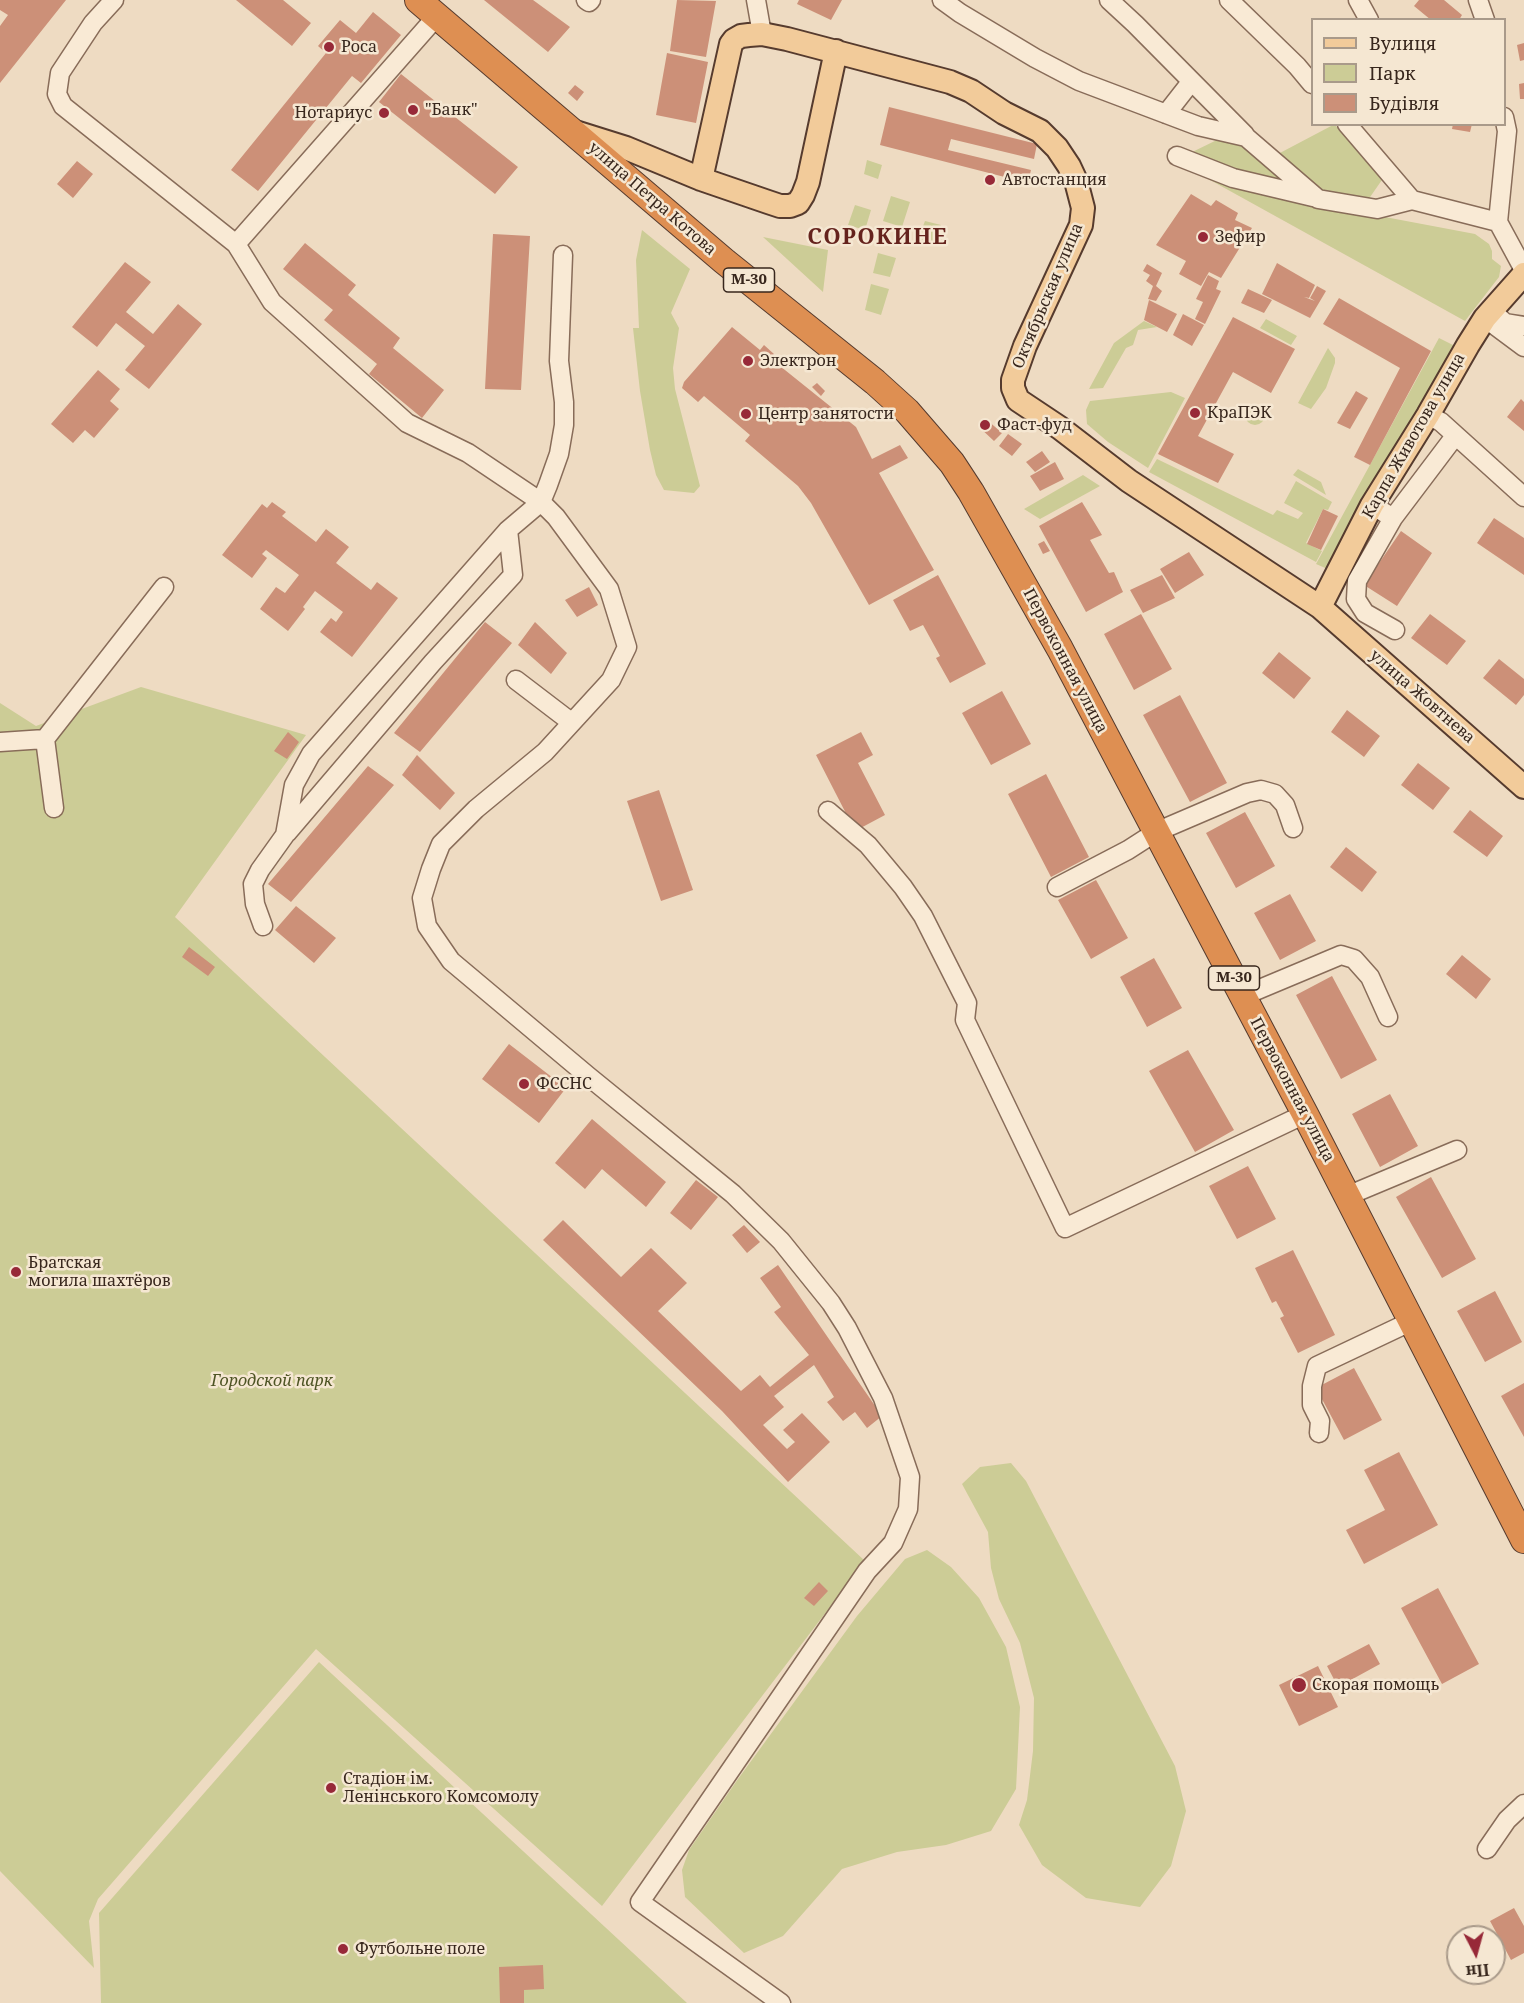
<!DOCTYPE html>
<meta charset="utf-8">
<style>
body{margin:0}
#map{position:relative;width:1524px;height:2003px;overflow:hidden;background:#eedbc2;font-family:"Noto Serif",serif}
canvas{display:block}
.legend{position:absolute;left:1311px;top:18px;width:195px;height:108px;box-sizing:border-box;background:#f5e7d2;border:2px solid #a99a8a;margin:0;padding:8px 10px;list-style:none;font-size:18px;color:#38271d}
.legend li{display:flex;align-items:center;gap:12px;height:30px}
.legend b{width:30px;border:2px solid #a99a8a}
.north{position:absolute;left:1446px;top:1925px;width:60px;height:60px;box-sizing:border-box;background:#f5e7d2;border:2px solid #a99a8a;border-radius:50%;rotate:174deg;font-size:16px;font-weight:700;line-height:24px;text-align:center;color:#38271d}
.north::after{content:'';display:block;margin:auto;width:21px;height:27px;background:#972938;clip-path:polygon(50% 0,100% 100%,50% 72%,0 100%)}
</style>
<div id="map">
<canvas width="1524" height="2003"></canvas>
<ul class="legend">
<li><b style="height:8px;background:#f2cb9a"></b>Вулиця</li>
<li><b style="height:16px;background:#cccc96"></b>Парк</li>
<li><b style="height:16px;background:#cc9078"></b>Будівля</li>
</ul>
<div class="north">Пн</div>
</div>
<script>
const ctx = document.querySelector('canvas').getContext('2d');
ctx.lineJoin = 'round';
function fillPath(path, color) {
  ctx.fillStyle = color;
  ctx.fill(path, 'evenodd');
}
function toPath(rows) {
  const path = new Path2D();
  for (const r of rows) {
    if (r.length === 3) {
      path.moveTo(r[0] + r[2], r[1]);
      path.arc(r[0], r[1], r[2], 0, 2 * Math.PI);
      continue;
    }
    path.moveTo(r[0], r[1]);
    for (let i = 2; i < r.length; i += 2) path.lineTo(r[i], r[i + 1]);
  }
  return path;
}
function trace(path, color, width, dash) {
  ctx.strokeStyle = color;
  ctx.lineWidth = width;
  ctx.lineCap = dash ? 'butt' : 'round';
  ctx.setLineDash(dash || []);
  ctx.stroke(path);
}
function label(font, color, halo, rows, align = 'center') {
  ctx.font = font + ' "Noto Serif",serif';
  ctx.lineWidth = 5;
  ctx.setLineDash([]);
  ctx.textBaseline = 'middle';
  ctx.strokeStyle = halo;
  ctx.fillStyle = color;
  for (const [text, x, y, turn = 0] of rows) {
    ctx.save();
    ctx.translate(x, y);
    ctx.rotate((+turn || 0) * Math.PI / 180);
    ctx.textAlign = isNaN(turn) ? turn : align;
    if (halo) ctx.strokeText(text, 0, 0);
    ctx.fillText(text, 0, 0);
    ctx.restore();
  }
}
const green = toPath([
 [1333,125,1335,125,1384,177,1368,200,1326,196,1278,154],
 [1221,138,1244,141,1302,191,1184,156],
 [867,160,882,165,878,179,864,174],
 [1183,165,1316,204,1475,234,1489,244,1492,251,1492,259,1501,266,1499,277,1465,321],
 [891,196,910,202,902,227,883,221],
 [855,205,871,210,865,230,848,225],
 [925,221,941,225,932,243,918,239],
 [642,230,690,269,671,313,679,328,673,368,675,389,700,486,694,493,664,490,656,475,650,450,640,391,633,328,639,328,636,260],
 [763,237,828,250,823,292],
 [878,253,896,258,890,277,873,273],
 [871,284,889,289,881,315,865,310],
 [1266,319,1297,336,1291,345,1260,328],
 [1144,321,1157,327,1138,330,1133,345,1126,348,1103,388,1089,389,1114,343],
 [1439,338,1457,347,1330,570,1316,564],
 [1328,348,1335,358,1335,363,1326,388,1311,409,1298,403],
 [1171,392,1185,398,1148,468,1108,442,1087,424,1086,410,1090,401],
 [1255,415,10],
 [1157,459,1273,515,1277,510,1298,519,1303,513,1284,503,1296,481,1332,502,1328,510,1323,509,1306,543,1322,551,1316,562,1149,472],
 [1298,469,1321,482,1326,495,1293,475],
 [1083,475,1100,486,1040,519,1024,509],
 [141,687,306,735,175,917,865,1561,602,1906,316,1649,98,1899,89,1921,94,1968,0,1871,0,703,36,726],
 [1011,1463,1026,1481,1175,1766,1186,1811,1171,1866,1140,1907,1086,1898,1042,1865,1019,1825,1027,1800,1033,1751,1034,1698,1020,1643,999,1599,991,1568,988,1532,962,1484,980,1467],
 [927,1550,951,1567,979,1598,1006,1647,1020,1707,1016,1789,991,1831,946,1845,897,1852,842,1869,783,1936,744,1953,685,1897,682,1870,689,1850,738,1779,857,1616,905,1559],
 [319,1662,687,2003,101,2003,99,1913]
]);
const building = toPath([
 [0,0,66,0,0,83,0,26,8,15,0,10],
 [236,0,283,0,311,23,292,46],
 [484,0,533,0,570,27,548,52],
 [677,0,716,1,706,57,670,51],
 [799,0,842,0,831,20,797,4],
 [1419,0,1444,0,1462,15,1459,20,1431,20,1414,6],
 [373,12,401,35,361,83,352,76,258,191,231,170,326,53,318,46,340,20,356,33],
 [1524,43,1524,60,1520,61,1517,45],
 [667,53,708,62,696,123,656,115],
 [401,74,518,167,495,194,379,102],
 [1524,83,1524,99,1520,99,1519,84],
 [575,85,584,92,577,101,568,93],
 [889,107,1037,144,1034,159,951,139,948,150,1031,170,1028,183,880,145],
 [1453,124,1472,124,1470,132,1452,129],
 [77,161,93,174,73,198,57,184],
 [1191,194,1211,206,1216,200,1238,213,1235,220,1252,228,1221,278,1209,272,1201,286,1179,274,1186,261,1156,245],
 [493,234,530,236,521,390,485,389],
 [305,243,356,285,348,295,400,338,393,348,444,390,422,418,369,374,377,364,324,320,333,310,283,269],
 [125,262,151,282,126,312,153,334,178,304,202,324,149,389,125,370,145,346,116,323,97,347,72,327],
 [1277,263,1315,285,1309,298,1304,297,1315,301,1310,298,1317,286,1326,291,1310,318,1262,294],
 [1147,264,1162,273,1156,286,1162,291,1156,301,1148,299,1153,286,1146,281,1150,275,1143,271],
 [1208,275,1219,281,1216,289,1221,291,1205,324,1195,319,1203,302,1196,299],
 [1248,289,1272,300,1264,313,1241,303],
 [1339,298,1431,351,1370,465,1354,457,1400,368,1323,324],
 [1149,300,1177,314,1167,332,1144,320],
 [1183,314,1204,325,1192,346,1173,335],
 [1233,317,1295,349,1271,393,1233,372,1198,436,1234,454,1218,483,1158,454],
 [732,327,760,350,764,345,774,354,770,358,856,427,872,459,900,445,908,458,879,473,934,570,869,605,811,503,798,486,745,441,750,435,704,396,698,402,682,388,684,382],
 [98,370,120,389,110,401,119,409,94,438,85,430,73,443,51,424],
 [817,383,825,391,821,396,812,387],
 [1356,391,1368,398,1350,429,1337,423],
 [1521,399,1524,402,1524,431,1507,417],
 [986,419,1002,433,994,441,979,427],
 [1008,434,1022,444,1012,456,999,446],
 [1042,451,1050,462,1035,472,1026,462],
 [1055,462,1064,479,1040,491,1030,476],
 [272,502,286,512,282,516,316,542,326,529,349,547,336,563,371,590,377,582,398,598,352,657,320,632,331,618,336,622,343,612,315,591,303,607,305,609,288,631,260,609,276,587,285,593,299,575,266,550,262,554,267,558,252,578,222,555,262,504,267,508],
 [1082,502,1102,535,1090,540,1109,573,1114,572,1123,592,1086,612,1039,526],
 [1323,509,1338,516,1321,550,1307,544],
 [1494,518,1524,538,1524,575,1477,543],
 [1401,531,1432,553,1397,606,1364,585],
 [1044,541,1050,551,1043,554,1038,544],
 [1189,552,1204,575,1175,593,1160,569],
 [938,575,986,664,950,683,936,658,940,656,923,625,910,631,893,600],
 [1162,575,1175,598,1143,613,1130,590],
 [589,587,598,605,577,617,565,600],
 [1141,614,1172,669,1134,690,1104,634],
 [1430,614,1466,641,1447,665,1411,638],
 [485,622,512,643,420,752,394,733],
 [535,622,567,653,551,674,518,645],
 [1279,652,1311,678,1294,699,1262,673],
 [1499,659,1524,679,1524,695,1516,705,1483,678],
 [1002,691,1031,744,991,765,962,713],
 [1180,695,1227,783,1190,802,1143,715],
 [1347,710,1380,736,1364,757,1331,732],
 [288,732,299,742,287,759,274,751],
 [861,732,873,755,858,763,885,815,855,831,816,755],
 [417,755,455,793,440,810,402,775],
 [1418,763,1450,788,1433,810,1401,785],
 [368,766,394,785,291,902,268,884],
 [1046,774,1089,857,1051,877,1008,794],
 [659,790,693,890,661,901,627,801],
 [1470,810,1503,836,1487,857,1453,832],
 [1245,812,1275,866,1236,888,1206,833],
 [1346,847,1377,872,1362,892,1330,867],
 [1096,880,1128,938,1091,959,1058,900],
 [1290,894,1316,941,1280,960,1254,913],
 [296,906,336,938,314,963,275,930],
 [189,947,215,967,208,976,182,957],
 [1462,955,1491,979,1476,999,1446,974],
 [1154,958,1182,1008,1147,1027,1120,977],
 [1332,976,1377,1060,1341,1079,1296,995],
 [509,1044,566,1088,539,1123,482,1079],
 [1188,1050,1234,1130,1195,1152,1149,1071],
 [1390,1094,1418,1146,1380,1167,1352,1114],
 [592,1119,666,1182,646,1207,602,1169,585,1189,555,1163],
 [1248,1166,1276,1219,1237,1239,1209,1186],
 [1431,1177,1476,1259,1442,1278,1396,1197],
 [696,1180,718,1197,691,1230,670,1213],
 [563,1220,621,1277,651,1248,687,1283,658,1311,741,1391,760,1375,770,1387,809,1355,774,1312,781,1307,760,1278,778,1265,882,1416,867,1428,855,1412,843,1421,827,1402,834,1397,814,1365,774,1396,784,1407,763,1425,787,1449,795,1442,783,1430,802,1413,830,1442,788,1482,722,1411,543,1240],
 [744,1225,760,1242,747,1253,732,1235],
 [1293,1250,1335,1335,1298,1353,1280,1318,1284,1316,1276,1301,1272,1303,1255,1268],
 [1495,1291,1522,1342,1485,1362,1457,1311],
 [1354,1368,1382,1420,1344,1440,1316,1388],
 [1524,1383,1524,1437,1501,1396],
 [1399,1452,1438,1525,1364,1564,1346,1530,1385,1510,1364,1470],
 [819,1582,828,1591,814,1606,804,1598],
 [1438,1588,1479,1664,1442,1684,1401,1608],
 [1369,1644,1380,1664,1338,1687,1327,1666],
 [1318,1666,1338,1707,1299,1726,1279,1685],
 [1514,1908,1524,1926,1524,1953,1511,1960,1490,1921],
 [543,1965,544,1989,524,1990,524,2003,500,2003,499,1967]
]);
const minor = toPath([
 [114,0,93,23,60,73,57,94,63,106,236,244,272,302,407,423,468,453,541,502,556,517,609,589,627,647,611,680,545,752,476,809,441,844,431,869,422,898,427,926,451,961,588,1076,733,1194,781,1241,831,1303,847,1328,883,1398,910,1477,908,1509,893,1543,867,1571,640,1902,781,2003],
 [586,0,589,2,591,0],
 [756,0,762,34],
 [942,0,960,13,1035,58,1079,81,1198,126,1246,137,1318,199,1377,209,1412,200],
 [1109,0,1135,24,1245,135],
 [1229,0,1297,66,1312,84],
 [1358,0,1369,20],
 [1478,0,1485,20],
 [1166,114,1191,82],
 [1347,124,1412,200,1498,222,1524,270],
 [1177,156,1233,178,1313,197],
 [1498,222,1507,131,1504,117],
 [236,244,437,16],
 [1494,313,1505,323,1524,326],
 [1485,318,1524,347],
 [1428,415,1441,422,1524,497],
 [1372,505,1393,518,1357,581,1356,599,1365,613,1395,630],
 [1393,518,1455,436],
 [516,680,571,722],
 [45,739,164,587],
 [0,742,45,739,54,808],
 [828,811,868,845,903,887,923,916,967,1003,965,1020,1065,1228,1305,1114],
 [287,833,433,662,513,575,508,530],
 [1057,887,1128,850,1156,832,1247,793,1261,790,1275,794,1285,805,1293,828],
 [263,926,255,904,253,884,260,870,285,835,294,785,311,754,508,530,541,502,548,485,559,454,564,425,564,402,559,361,563,255],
 [1243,996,1341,955,1354,959,1370,977,1388,1017],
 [1347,1196,1457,1150],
 [1319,1433,1320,1421,1312,1405,1312,1386,1317,1366,1412,1321],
 [1487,1849,1507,1820,1524,1804]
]);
const major = toPath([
 [575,132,626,148,701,179,768,202,780,206,790,206,798,203,803,195,808,182,836,51],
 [701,179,731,44,734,40,741,36,749,35,762,34,787,39,950,82,971,91,1004,113,1040,131,1057,148,1069,166,1076,181,1083,208,1081,225,1025,346,1013,380,1013,388,1018,400,1060,428,1129,481,1320,607,1524,787],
 [1320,607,1372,505,1428,415,1468,345,1485,318,1524,274]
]);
const highway = toPath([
 [418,0,724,261,875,382,907,411,952,463,971,492,1060,649,1305,1114,1524,1540]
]);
const markers = [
 [329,47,6,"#972938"],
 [413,110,6,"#972938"],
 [384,113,6,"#972938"],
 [990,180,6,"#972938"],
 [1203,237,6,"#972938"],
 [748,361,6,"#972938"],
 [1195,413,6,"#972938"],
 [746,414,6,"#972938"],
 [985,425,6,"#972938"],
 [524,1084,6,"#972938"],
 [16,1272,6,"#972938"],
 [1299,1685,8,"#972938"],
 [331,1788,6,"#972938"],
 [343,1949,6,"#972938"]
];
const shields = [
 [749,280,51],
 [1234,978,51]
];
const shieldNames = [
 ["М-30",749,280],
 ["М-30",1234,978]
];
const poiNames = [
 ["Роса",341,47],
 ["\"Банк\"",425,110],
 ["Нотариус",372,113,"right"],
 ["Автостанция",1002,180],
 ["Зефир",1215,237],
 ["Электрон",760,361],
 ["КраПЭК",1207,413],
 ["Центр занятости",758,414],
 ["Фаст-фуд",997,425],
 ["ФССНС",536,1084],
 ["Братская",28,1263],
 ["могила шахтёров",28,1281],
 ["Скорая помощь",1312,1685],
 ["Стадіон ім.",343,1779],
 ["Ленінського Комсомолу",343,1797],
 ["Футбольне поле",355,1949]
];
const streetNames = [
 ["улица Петра Котова",652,199,41],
 ["Октябрьская улица",1048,296,-67],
 ["Карпа Животова улица",1414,436,-60],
 ["Первоконная улица",1065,661,62],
 ["улица Жовтнева",1422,697,41],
 ["Первоконная улица",1292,1090,62]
];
const parkNames = [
 ["Городской парк",272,1381]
];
const districtNames = [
 ["СОРОКИНЕ",878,238]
];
fillPath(green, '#cccc96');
fillPath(building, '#cc9078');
trace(minor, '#886c59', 21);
trace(major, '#563b2e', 26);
trace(highway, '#563b2e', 28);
trace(minor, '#f9ead5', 18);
trace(major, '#f2cb9a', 22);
trace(highway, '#de8f52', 26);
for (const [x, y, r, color] of markers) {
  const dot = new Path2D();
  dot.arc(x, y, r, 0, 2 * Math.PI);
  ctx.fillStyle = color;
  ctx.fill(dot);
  trace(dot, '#f5e7d2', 2);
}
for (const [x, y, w] of shields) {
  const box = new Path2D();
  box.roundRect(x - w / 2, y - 12, w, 24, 4.5);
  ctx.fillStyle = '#f5e7d2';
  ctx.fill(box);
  trace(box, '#38271d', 1.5);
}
label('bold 15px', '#38271d', null, shieldNames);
label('16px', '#38271d', '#f5e7d2', poiNames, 'left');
label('16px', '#38271d', '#f5e7d2', streetNames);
label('italic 16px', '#4e5424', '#f5e7d2', parkNames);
ctx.letterSpacing = '1.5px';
label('bold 22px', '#65231d', '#f5e7d2', districtNames);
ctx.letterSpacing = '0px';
</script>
